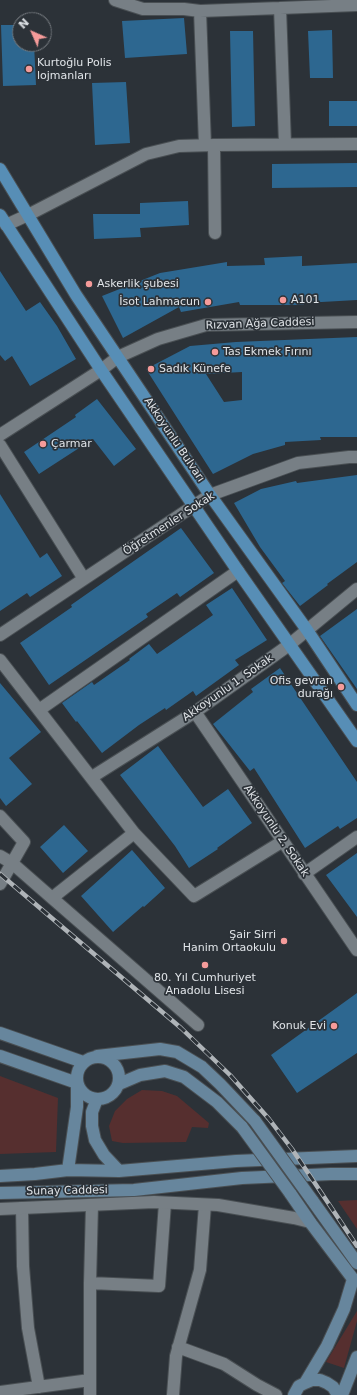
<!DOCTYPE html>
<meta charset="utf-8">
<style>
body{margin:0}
#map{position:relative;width:357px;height:1395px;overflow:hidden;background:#2c3238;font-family:"DejaVu Sans",sans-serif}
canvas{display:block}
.north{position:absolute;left:12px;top:12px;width:40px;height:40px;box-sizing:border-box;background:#2c3238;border:1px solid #74797e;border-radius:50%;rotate:315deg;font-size:11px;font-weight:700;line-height:16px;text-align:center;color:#e0e4e8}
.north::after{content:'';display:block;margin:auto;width:14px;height:18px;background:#f59b9a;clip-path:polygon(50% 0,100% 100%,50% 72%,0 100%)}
</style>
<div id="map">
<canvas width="357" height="1395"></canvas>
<div class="north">N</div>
</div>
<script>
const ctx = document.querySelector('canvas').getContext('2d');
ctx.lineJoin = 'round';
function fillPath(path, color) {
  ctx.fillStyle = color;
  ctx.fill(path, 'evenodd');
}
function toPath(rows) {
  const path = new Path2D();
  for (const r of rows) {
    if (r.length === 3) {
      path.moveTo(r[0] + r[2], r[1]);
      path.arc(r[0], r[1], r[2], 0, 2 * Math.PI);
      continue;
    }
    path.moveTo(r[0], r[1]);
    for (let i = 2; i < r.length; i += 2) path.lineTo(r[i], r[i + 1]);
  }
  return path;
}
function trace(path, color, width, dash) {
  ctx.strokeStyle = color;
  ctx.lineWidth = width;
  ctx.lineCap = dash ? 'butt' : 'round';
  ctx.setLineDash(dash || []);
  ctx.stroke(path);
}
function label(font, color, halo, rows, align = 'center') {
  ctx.font = font + ' "DejaVu Sans",sans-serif';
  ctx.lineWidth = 3.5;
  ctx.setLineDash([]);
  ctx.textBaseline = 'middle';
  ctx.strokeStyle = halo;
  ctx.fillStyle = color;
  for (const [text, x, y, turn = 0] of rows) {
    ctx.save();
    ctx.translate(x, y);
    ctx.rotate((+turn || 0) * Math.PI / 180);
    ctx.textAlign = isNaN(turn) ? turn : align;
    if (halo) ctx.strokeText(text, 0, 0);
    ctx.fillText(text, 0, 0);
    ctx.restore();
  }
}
const green = toPath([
 [0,1076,58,1098,56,1152,0,1154],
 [142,1090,162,1091,177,1096,209,1123,208,1128,192,1127,186,1142,123,1143,112,1141,109,1126,115,1111,127,1099],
 [357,1200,357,1229,338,1201],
 [357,1311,357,1321,344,1368,326,1362]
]);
const building = toPath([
 [184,18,187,54,125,58,122,21],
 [1,25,20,25,20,44,34,44,36,85,3,86],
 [332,30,333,78,310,78,308,31],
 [230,31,253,31,255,126,232,127],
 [126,82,130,143,95,145,92,83],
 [329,101,357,101,357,126,329,126],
 [357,163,357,187,272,188,272,164],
 [188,201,189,225,140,228,141,237,94,239,93,214,140,214,140,203],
 [302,256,302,266,357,263,357,300,304,303,304,305,240,305,239,302,181,312,179,307,123,338,102,296,160,273,227,262,227,266,265,265,264,258],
 [0,271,26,311,40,302,57,326,76,359,30,386,12,356,5,361,0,355],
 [357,337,357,437,320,437,321,440,285,442,285,445,253,454,213,474,146,369,190,346,236,342],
 [242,372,242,400,224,402,206,374],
 [97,399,136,449,114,466,93,439,39,474,24,452,76,417,75,415],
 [357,475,357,562,327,584,328,585,300,606,282,583,285,581,260,547,234,503,261,489,296,481,297,483],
 [0,494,40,558,47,553,62,576,30,597,27,593,0,611],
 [181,528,214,573,180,597,177,593,146,614,148,617,49,685,20,643,72,607,71,605],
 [232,588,267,640,235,660,239,665,196,696,193,691,166,710,165,708,139,725,102,753,77,721,76,722,62,703,92,682,94,685,130,660,129,659,149,644,157,654,213,615,206,605],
 [357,609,357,689,320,636],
 [280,668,357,782,357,818,340,829,338,826,305,848,254,768,250,771,213,724,253,692,251,689],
 [0,683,41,732,9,758,32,784,6,806,0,798],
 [158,746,203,807,228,789,252,823,217,848,218,849,189,868,175,846,120,775],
 [64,825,88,851,63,873,40,847],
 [132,850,165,888,144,907,143,906,113,932,81,896],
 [357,853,357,917,326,875],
 [357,993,357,1053,297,1093,271,1055]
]);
const minor = toPath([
 [115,0,143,9,184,9,200,11,280,8],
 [200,11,205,145],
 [285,144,280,8,357,5],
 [214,145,215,233],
 [6,225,28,215,146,154,179,146,214,145,357,144],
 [0,435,101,370],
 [0,445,84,579],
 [0,635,210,495,298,463,349,457,357,457],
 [0,660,134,833,194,896,283,841],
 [39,710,238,571],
 [195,712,357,950],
 [92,777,195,712,289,645,357,589],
 [0,816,24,842,0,884],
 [0,856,12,863,52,898,198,1025],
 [304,874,357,837],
 [52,898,134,833],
 [22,1208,23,1266,28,1328,39,1387],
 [90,1283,159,1286,165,1203],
 [178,1347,224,1364,257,1385,276,1395],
 [90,1380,90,1283,92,1205],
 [0,1392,90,1380,90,1395],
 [173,1395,176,1356,200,1270,205,1205]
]);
const tertiary = toPath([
 [101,370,118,357,158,339,206,325,357,322],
 [0,1209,154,1202,218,1205,294,1218,310,1222]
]);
const secondary = toPath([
 [0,1033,83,1062],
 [0,1056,77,1083,77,1107,68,1170],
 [97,1056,160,1049,177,1052,202,1067,220,1084,255,1121],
 [98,1078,21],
 [119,1084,140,1075,165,1071,184,1077,217,1102,242,1127],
 [97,1099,92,1112,92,1126,95,1140,104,1155,119,1171],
 [0,1176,35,1174,68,1170,119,1171,236,1161,357,1156],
 [0,1193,134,1190,242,1178,331,1174,357,1174],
 [290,1193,310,1222,353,1279,344,1309,327,1346,305,1383],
 [312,1200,357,1263],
 [294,1395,299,1386,305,1383,312,1380,320,1380,327,1383,333,1387,338,1395],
 [342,1395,357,1357]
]);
const primary = toPath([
 [0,169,76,295,210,495,307,630,357,705],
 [0,215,101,370,238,571,357,741]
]);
const rail = toPath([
 [0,874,181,1028,230,1075,269,1119,292,1149,357,1246]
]);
const secondaryBridge = toPath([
 [255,1121,312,1200],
 [242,1127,290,1193]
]);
const markers = [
 [29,69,4,"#f59b9a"],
 [89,284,4,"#f59b9a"],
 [283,300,4,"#f59b9a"],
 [208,302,4,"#f59b9a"],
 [215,352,4,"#f59b9a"],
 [151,369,4,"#f59b9a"],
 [43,444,4,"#f59b9a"],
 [341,687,4,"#f59b9a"],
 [284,941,4,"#f59b9a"],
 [205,965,4,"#f59b9a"],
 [334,1026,4,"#f59b9a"]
];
const poiNames = [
 ["Kurtoğlu Polis",37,63],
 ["lojmanları",37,76],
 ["Askerlik şubesi",97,284],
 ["A101",291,300],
 ["İsot Lahmacun",200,302,"right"],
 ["Tas Ekmek Fırını",223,352],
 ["Sadık Künefe",159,369],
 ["Çarmar",51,444],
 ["Ofis gevran",333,681,"right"],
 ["durağı",333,694,"right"],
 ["Şair Sirri",276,935,"right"],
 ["Hanim Ortaokulu",276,948,"right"],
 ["80. Yıl Cumhuriyet",205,978,"center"],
 ["Anadolu Lisesi",205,991,"center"],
 ["Konuk Evi",326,1026,"right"]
];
const streetNames = [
 ["Rızvan Ağa Caddesi",260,324,-2],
 ["Akkoyunlu Bulvarı",174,440,56],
 ["Öğretmenler Sokak",169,524,-33],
 ["Akkoyunlu 1. Sokak",228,688,-35],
 ["Akkoyunlu 2. Sokak",276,831,56],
 ["Sunay Caddesi",67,1191,-1]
];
fillPath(green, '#562f2f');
fillPath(building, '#2d6790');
trace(minor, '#494f53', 14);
trace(tertiary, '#494f53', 14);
trace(secondary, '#494f53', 14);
trace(primary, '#494f53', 14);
trace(minor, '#777f85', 12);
trace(tertiary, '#777f85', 12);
trace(secondary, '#67869d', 12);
trace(primary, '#578eb6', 12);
trace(rail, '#afb4b8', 4.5);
trace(rail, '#2c3238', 3, [9]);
trace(secondaryBridge, '#494f53', 14, []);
trace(secondaryBridge, '#67869d', 12);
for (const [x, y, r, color] of markers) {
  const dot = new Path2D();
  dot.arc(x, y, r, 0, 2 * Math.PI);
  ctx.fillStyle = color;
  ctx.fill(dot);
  trace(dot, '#2c3238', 1.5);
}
label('11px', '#e0e4e8', '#2c3238', poiNames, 'left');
label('11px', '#e0e4e8', '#2c3238', streetNames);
</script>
